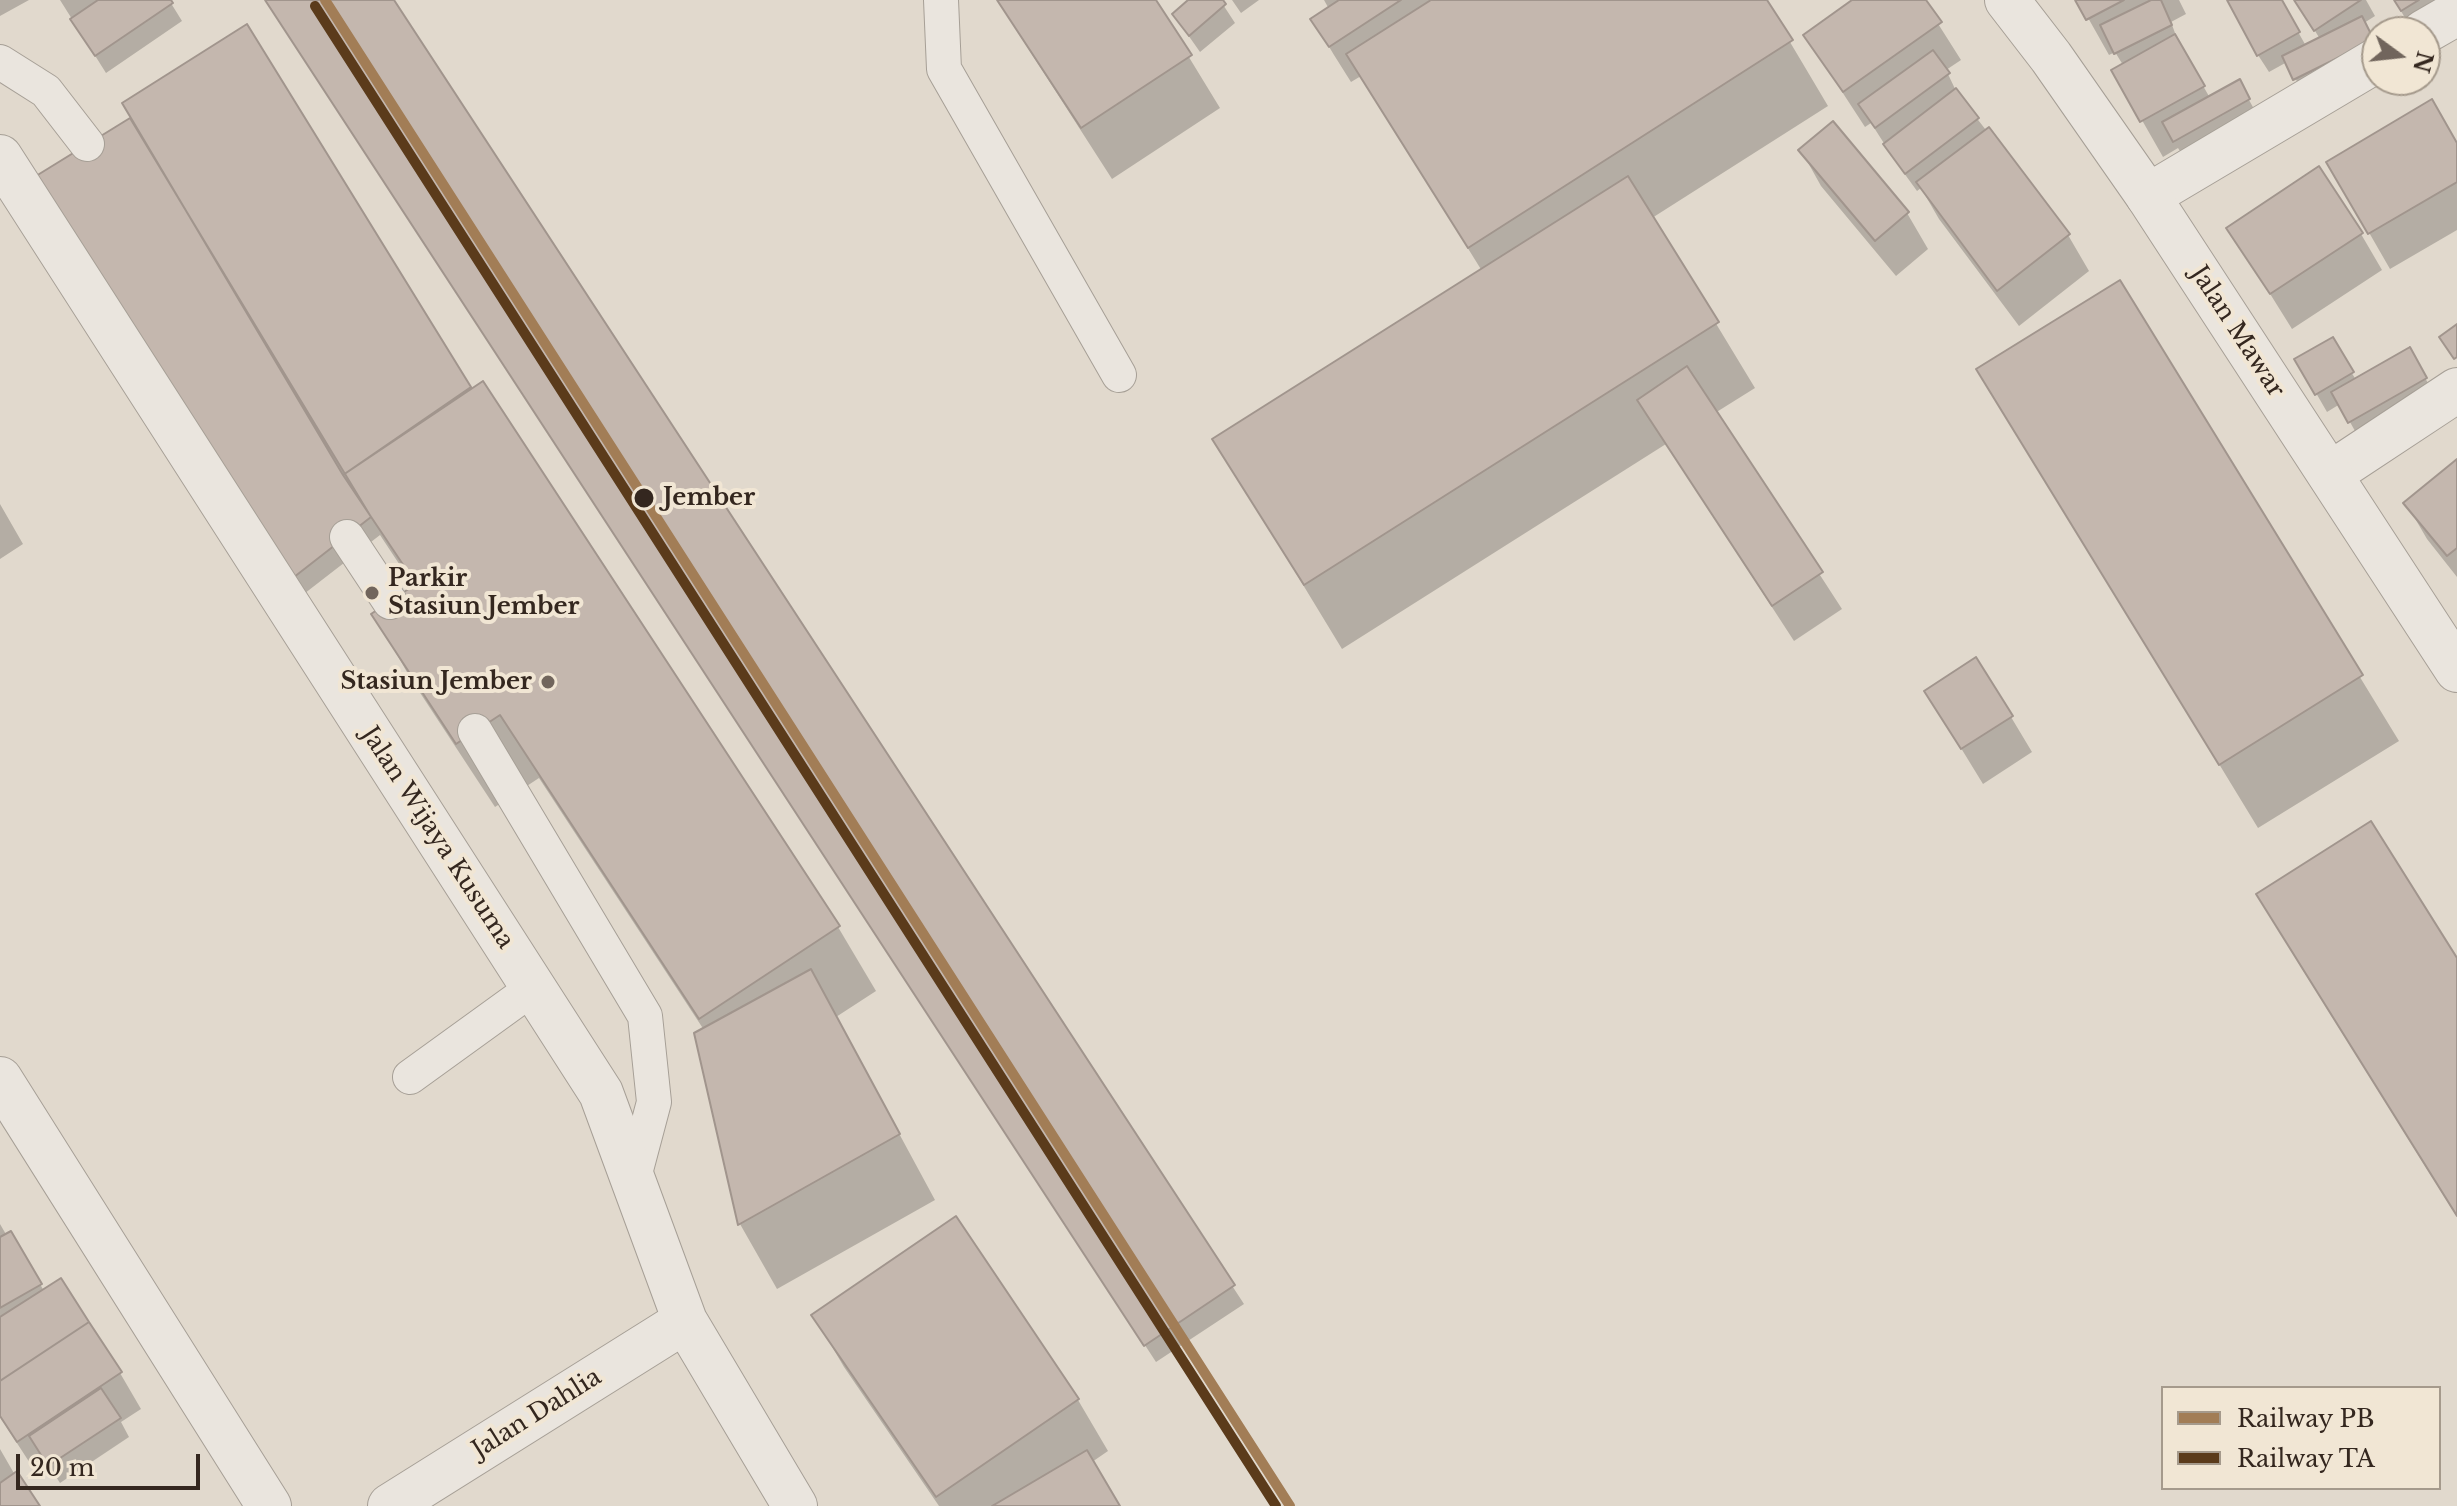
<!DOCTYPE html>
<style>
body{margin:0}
#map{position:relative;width:2457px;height:1506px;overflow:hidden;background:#e1d9cd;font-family:"Libre Baskerville",serif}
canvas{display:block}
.legend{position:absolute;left:2161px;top:1386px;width:280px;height:104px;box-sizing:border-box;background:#f1e6d4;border:2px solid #a59a8c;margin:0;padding:10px 14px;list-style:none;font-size:24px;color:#34271f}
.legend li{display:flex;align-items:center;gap:16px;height:40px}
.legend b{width:40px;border:2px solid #a59a8c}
.north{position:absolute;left:2361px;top:16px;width:80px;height:80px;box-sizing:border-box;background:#f1e6d4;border:2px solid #a59a8c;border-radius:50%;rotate:105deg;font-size:22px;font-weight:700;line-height:32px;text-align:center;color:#34271f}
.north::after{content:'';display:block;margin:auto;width:28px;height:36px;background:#71655c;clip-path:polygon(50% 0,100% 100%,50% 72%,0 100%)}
.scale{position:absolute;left:16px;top:1454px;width:184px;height:36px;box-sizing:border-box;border:4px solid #34271f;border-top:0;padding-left:10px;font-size:24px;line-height:28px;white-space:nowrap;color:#34271f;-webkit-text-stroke:6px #f1e6d4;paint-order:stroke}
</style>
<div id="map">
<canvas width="2457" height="1506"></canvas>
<ul class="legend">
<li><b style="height:10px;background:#a27d56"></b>Railway PB</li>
<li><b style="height:10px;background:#5b3b1b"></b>Railway TA</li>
</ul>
<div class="north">N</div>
<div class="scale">20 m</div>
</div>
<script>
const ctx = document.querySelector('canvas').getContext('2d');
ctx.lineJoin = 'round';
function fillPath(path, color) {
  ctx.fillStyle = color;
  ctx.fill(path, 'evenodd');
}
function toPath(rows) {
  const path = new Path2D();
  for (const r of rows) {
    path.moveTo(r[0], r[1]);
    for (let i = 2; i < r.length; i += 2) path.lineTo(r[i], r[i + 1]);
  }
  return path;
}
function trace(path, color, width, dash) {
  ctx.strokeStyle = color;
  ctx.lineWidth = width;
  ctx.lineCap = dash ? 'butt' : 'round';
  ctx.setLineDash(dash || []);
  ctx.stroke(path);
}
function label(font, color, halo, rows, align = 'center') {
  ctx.font = font + ' "Libre Baskerville",serif';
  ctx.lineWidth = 8;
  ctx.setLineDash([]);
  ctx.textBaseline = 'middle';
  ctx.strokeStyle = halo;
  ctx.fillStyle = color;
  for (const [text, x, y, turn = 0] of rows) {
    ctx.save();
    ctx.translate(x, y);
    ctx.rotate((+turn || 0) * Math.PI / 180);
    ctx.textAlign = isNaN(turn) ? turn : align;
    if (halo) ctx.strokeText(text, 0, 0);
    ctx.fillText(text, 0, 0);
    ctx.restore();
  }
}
const shadow = toPath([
 [0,0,29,0,0,16],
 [60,0,169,0,182,21,106,73],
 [266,0,392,0,1244,1304,1156,1362],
 [997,0,1154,0,1220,108,1112,179],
 [1191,0,1220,0,1235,23,1200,52,1174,15],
 [1232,0,1259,0,1241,13],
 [1324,0,1765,0,1828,106,1652,218,1755,388,1715,413,1842,609,1794,641,1666,444,1342,649,1215,440,1482,271,1361,76,1351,82,1334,55,1313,20,1329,9],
 [1855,0,1923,0,1961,60,1946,70,1957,93,2068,235,2089,271,2019,326,1939,219,1921,188,1917,191,1896,162,1871,123,1865,127,1805,35],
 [2078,0,2179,0,2186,14,2171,22,2179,44,2210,98,2239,82,2259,118,2185,159,2178,148,2163,157,2114,71,2123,65,2115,52,2109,55],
 [2280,0,2306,46,2320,39,2296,0,2366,0,2375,16,2364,23,2377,47,2305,97,2287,62,2269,72,2258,55],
 [2394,0,2435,0,2452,29,2414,32],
 [247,27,470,391,838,927,876,991,836,1017,935,1200,777,1289,740,1224,697,1034,704,1030,539,778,495,807,411,679,374,615,415,588,380,535,300,597,151,157],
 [2457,146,2457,230,2390,269,2329,163],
 [1801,150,1907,213,1928,249,1896,276,1821,186],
 [2229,228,2361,234,2382,270,2292,329],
 [2119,283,2399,741,2258,828,1979,370],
 [2332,340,2356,380,2409,350,2436,397,2360,440,2340,404,2327,412,2297,360],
 [2457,461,2457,577,2427,539,2406,503],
 [0,504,23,544,0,559],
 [1926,691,2011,717,2032,752,1983,784],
 [2259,895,2457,961,2457,1217,2296,959],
 [0,1224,7,1236,11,1234,44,1291,120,1373,141,1409,121,1422,129,1437,60,1483,51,1469,39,1477,0,1417],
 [814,1316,1078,1400,1108,1451,1092,1462,1117,1506,939,1506,844,1367],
 [0,1449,15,1475,37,1506,0,1506]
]);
const building = toPath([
 [98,0,171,0,173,3,95,56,70,19,98,0],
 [265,0,394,0,1235,1285,1144,1346,265,0],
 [997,0,1156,0,1192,55,1081,128,997,0],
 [1188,0,1223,0,1226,4,1189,36,1172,14,1188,0],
 [1339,0,1401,0,1329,47,1310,19,1339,0],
 [1431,0,1767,0,1793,40,1468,248,1346,54,1431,0],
 [1852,0,1926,0,1942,22,1843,92,1803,35,1852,0],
 [2075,0,2124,0,2086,20,2075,0],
 [2151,0,2161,0,2172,25,2114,54,2100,25,2151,0],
 [2227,0,2282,0,2300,32,2257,56,2227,0],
 [2294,0,2361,0,2314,31,2294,0],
 [2394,0,2419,0,2401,11,2394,0],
 [2362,16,2374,40,2293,80,2282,56,2362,16],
 [247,24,471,387,343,475,122,103,247,24],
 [2175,34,2205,86,2140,122,2111,70,2175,34],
 [1933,50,1950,73,1875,128,1858,104,1933,50],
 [2240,79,2250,99,2173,142,2162,122,2240,79],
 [1956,88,1979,118,1905,174,1883,144,1956,88],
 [2432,99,2457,143,2457,182,2368,234,2326,162,2432,99],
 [130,118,371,517,289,581,36,176,130,118],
 [1833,121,1909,212,1875,241,1798,150,1833,121],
 [1989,127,2070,234,1997,291,1916,182,1989,127],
 [2319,166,2363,233,2270,294,2226,228,2319,166],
 [1628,176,1719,322,1304,585,1212,439,1628,176],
 [2120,280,2363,675,2219,765,1976,369,2120,280],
 [2457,324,2457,357,2454,359,2439,337,2457,324],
 [2333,337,2354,372,2315,395,2294,359,2333,337],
 [2410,347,2427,378,2348,423,2331,392,2410,347],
 [1687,366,1823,572,1772,606,1637,400,1687,366],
 [483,381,840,926,699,1019,500,715,456,744,371,614,416,584,343,475,483,381],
 [2457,459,2457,548,2447,556,2403,503,2457,459],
 [1976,657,2013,716,1961,749,1924,691,1976,657],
 [2371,821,2457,958,2457,1216,2256,894,2371,821],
 [811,969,900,1134,738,1225,694,1033,811,969],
 [956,1216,1079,1399,936,1497,811,1315,956,1216],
 [11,1231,42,1284,0,1308,0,1237,11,1231],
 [61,1278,89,1322,0,1381,0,1317,61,1278],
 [89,1322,122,1372,17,1442,0,1416,0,1381,89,1322],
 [101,1388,121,1418,48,1466,29,1436,101,1388],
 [1087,1450,1120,1506,992,1506,1087,1450],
 [17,1471,40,1506,0,1506,0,1483,17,1471]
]);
const service = toPath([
 [941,0,944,69,1119,375],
 [0,62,46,91,87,144],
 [347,537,390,602],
 [475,731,645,1016,654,1102,633,1181],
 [410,1077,533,988]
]);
const minor = toPath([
 [2424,32,2457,13],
 [2148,196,2377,60],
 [2330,474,2457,390],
 [0,1079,269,1506]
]);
const tertiary = toPath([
 [2007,0,2051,57,2148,196,2457,670],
 [0,157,601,1093,685,1321,795,1506],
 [390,1506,685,1321]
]);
const rail1 = toPath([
 [325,0,1290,1506]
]);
const rail2 = toPath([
 [315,6,1276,1506]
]);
const markers = [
 [644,498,11,"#34271f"],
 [372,593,8,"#71655c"],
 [548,682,8,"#71655c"]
];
const streetNames = [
 ["Jalan Mawar",2237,332,57],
 ["Jalan Wijaya Kusuma",437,838,57],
 ["Jalan Dahlia",537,1414,-32]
];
const stopNames = [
 ["Jember",663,498]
];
const poiNames = [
 ["Parkir",388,579],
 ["Stasiun Jember",388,607],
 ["Stasiun Jember",532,682,"right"]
];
fillPath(shadow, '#0003');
fillPath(building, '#c4b7ae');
trace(building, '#a1958d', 2);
trace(service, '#a69f96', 36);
trace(minor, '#a69f96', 46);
trace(tertiary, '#a69f96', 46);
trace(service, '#eae5de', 34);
trace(minor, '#eae5de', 44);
trace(tertiary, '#eae5de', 44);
trace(rail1, '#a27d56', 10);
trace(rail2, '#5b3b1b', 10);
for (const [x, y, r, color] of markers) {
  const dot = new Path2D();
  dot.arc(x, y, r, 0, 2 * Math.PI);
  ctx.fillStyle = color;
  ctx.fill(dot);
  trace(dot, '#f1e6d4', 3);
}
label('24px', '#34271f', '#f1e6d4', streetNames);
label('bold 24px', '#34271f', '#f1e6d4', stopNames, 'left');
label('bold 24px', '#34271f', '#f1e6d4', poiNames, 'left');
</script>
